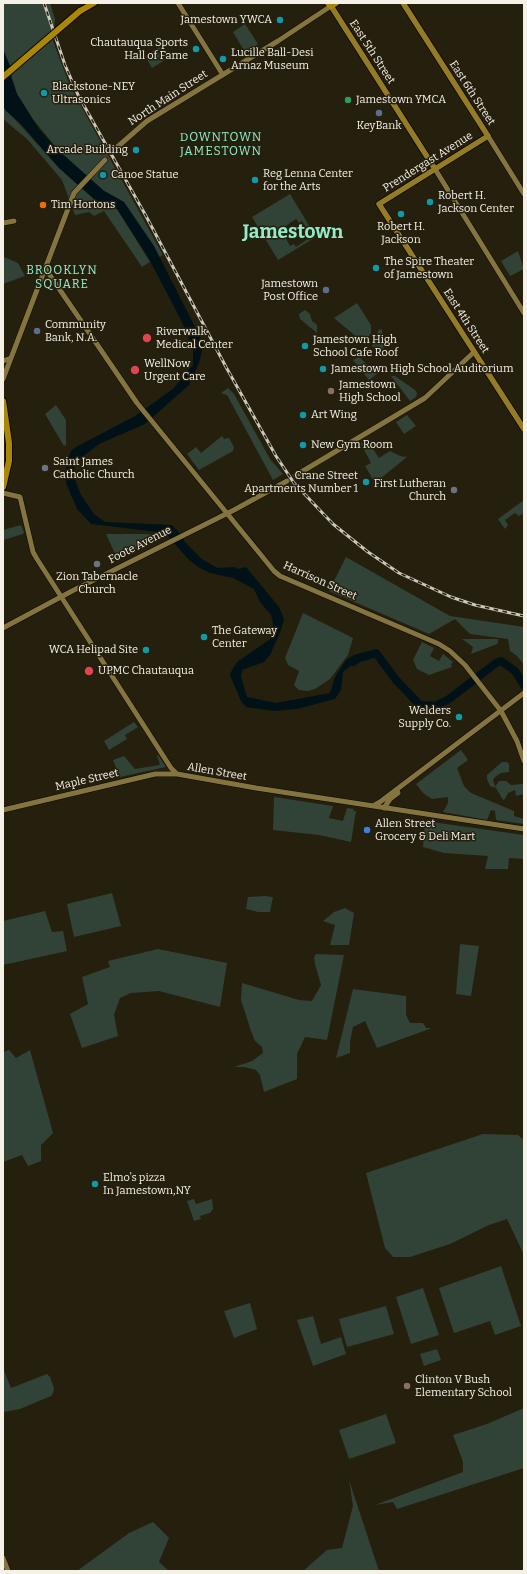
<!DOCTYPE html>
<style>
body{margin:0}
#map{position:relative;width:527px;height:1574px;overflow:hidden;background:#251f0e;font-family:Bitter,serif}
canvas{display:block}
.frame{position:absolute;inset:0;border:4px solid #f5f1e6;pointer-events:none}
</style>
<div id="map">
<canvas width="527" height="1574"></canvas>
<div class="frame"></div>
</div>
<script>
const ctx = document.querySelector('canvas').getContext('2d');
ctx.lineJoin = 'round';
function fillPath(path, color) {
  ctx.fillStyle = color;
  ctx.fill(path, 'evenodd');
}
function toPath(rows) {
  const path = new Path2D();
  for (const r of rows) {
    path.moveTo(r[0], r[1]);
    for (let i = 2; i < r.length; i += 2) path.lineTo(r[i], r[i + 1]);
  }
  return path;
}
function trace(path, color, width, dash) {
  ctx.strokeStyle = color;
  ctx.lineWidth = width;
  ctx.lineCap = dash ? 'butt' : 'round';
  ctx.setLineDash(dash || []);
  ctx.stroke(path);
}
function label(font, color, halo, rows, align = 'center') {
  ctx.font = font + ' Bitter,serif';
  ctx.lineWidth = 3;
  ctx.setLineDash([]);
  ctx.textBaseline = 'middle';
  ctx.strokeStyle = halo;
  ctx.fillStyle = color;
  for (const [text, x, y, turn = 0] of rows) {
    ctx.save();
    ctx.translate(x, y);
    ctx.rotate((+turn || 0) * Math.PI / 180);
    ctx.textAlign = isNaN(turn) ? turn : align;
    if (halo) ctx.strokeText(text, 0, 0);
    ctx.fillText(text, 0, 0);
    ctx.restore();
  }
}
const green = toPath([
 [3,3,50,3,55,19,53,41,70,86,163,255,159,257,124,202,104,191,58,150,32,118,17,94,3,49],
 [245,24,258,44,245,52,233,32],
 [163,45,169,54,164,57,165,60,152,68,145,56],
 [3,106,59,168,94,199,117,209,150,262,142,267,104,211,94,216,89,212,75,215,62,180,27,139,3,119],
 [290,194,316,237,278,260,252,217],
 [296,219,299,223,302,221,310,234,307,236,308,239,296,247,294,244,290,246,283,233,286,231,284,227],
 [518,251,524,269,510,276,501,261],
 [3,255,4,257,18,263,25,276,3,284],
 [357,303,371,325,371,333,364,343,334,318],
 [305,310,310,314,312,321,317,325,317,333,300,319,299,314],
 [379,329,382,330,384,354,372,346],
 [359,357,377,374,369,380,353,360],
 [391,376,395,376,415,390,417,393,416,397,410,401],
 [228,388,234,394,270,459,283,474,273,480,227,395,221,393],
 [56,405,66,420,66,445,64,446,45,414],
 [407,415,416,426,404,434,396,422],
 [222,436,224,439,229,438,234,447,233,451,199,470,187,454,196,447,201,453],
 [367,440,379,458,390,451,400,456,407,457,375,483,365,466,371,463,361,444],
 [524,500,524,513,519,516,515,513,505,520,508,525,505,529,498,519],
 [21,525,24,532,23,534,3,540,3,530],
 [106,534,146,534,154,535,154,538,151,542,118,560],
 [346,557,450,616,524,627,524,665,517,656,510,651,508,639,470,634,455,619,429,634,329,591],
 [303,613,353,638,348,655,330,679,315,689,308,691,299,690,294,685,299,671,288,665,285,658],
 [462,639,498,639,498,642,497,644,471,654,473,647],
 [422,642,434,648,430,656,439,661,443,654,453,662,451,664,452,667,429,675,417,669,413,660],
 [134,722,138,727,125,735,127,739,109,750,104,741],
 [461,750,468,760,457,768,464,786,471,793,514,811,514,816,524,819,524,824,496,820,495,811,491,810,487,820,443,812,448,803,448,797,432,799,423,793,416,784],
 [158,755,166,767,120,777,113,760,124,756,135,769,159,765,160,764,157,756],
 [502,762,507,762,509,764,509,772,501,773,495,777,493,780,495,787,499,781,506,781,511,785,523,784,524,794,516,796,515,790,508,793,505,799,503,800,496,788,490,786,487,779,487,775],
 [274,797,333,806,329,818,343,821,347,808,354,809,353,811,356,811,351,842,319,835,273,830],
 [425,821,524,835,524,859,509,858,508,869,485,869,488,856,444,853,423,847],
 [112,893,121,926,74,937,67,904],
 [265,896,273,897,270,912,258,912,246,909,248,897],
 [345,908,354,913,349,945,330,945,335,925,323,921,334,912],
 [45,911,52,932,63,931,67,951,3,965,3,921],
 [460,944,479,946,471,996,456,994],
 [158,949,227,963,220,1007,159,991,131,993,120,998,114,1015,118,1036,82,1048,70,1014,88,1004,82,977,110,967,108,961],
 [316,954,344,955,327,1040,305,1037,297,1054,297,1079,264,1092,260,1075,256,1070,244,1067,234,1067,252,1061,263,1053,262,1047,255,1041,251,1031,241,1000,242,983,299,1000,312,1001,321,985,315,964,314,957],
 [353,989,406,996,406,1015,410,1023,423,1023,426,1028,432,1028,377,1048,365,1021,353,1027,350,1041,350,1053,336,1058],
 [9,1050,16,1058,30,1050,53,1133,41,1145,41,1161,28,1166,22,1155,3,1162,3,1052],
 [483,1134,518,1135,524,1140,524,1255,507,1219,489,1225,450,1244,410,1257,393,1257,385,1248,366,1173],
 [194,1199,196,1204,212,1199,213,1209,210,1213,200,1216,201,1219,194,1221,187,1201],
 [501,1266,521,1326,495,1335,490,1321,454,1333,439,1288],
 [423,1288,439,1335,411,1344,396,1297],
 [250,1303,257,1329,234,1338,224,1311],
 [386,1306,394,1334,347,1347,339,1319],
 [313,1316,321,1344,341,1337,346,1354,313,1366,297,1320],
 [437,1349,441,1360,424,1366,420,1354],
 [3,1368,11,1388,47,1374,50,1377,54,1388,53,1393,51,1396,20,1409,4,1412],
 [524,1408,524,1468,397,1509,393,1502,375,1505,463,1472,463,1462,453,1435,487,1424],
 [386,1414,396,1443,349,1459,339,1430],
 [349,1480,379,1571,303,1571,327,1550,342,1548,353,1506],
 [153,1522,169,1538,159,1562,169,1571,77,1571,129,1533]
]);
const water = toPath([
 [3,49,13,73,11,77,17,94,39,129,58,150,104,191,124,202,154,246,199,335,203,346,199,363,189,385,145,424,99,444,76,462,73,474,81,495,94,514,105,522,172,525,184,538,184,541,202,559,217,568,235,567,237,569,246,567,279,607,284,619,281,630,270,655,264,662,242,670,241,677,247,697,276,703,330,693,335,677,346,660,354,655,369,651,343,672,341,690,335,699,297,709,274,711,246,707,241,701,230,675,232,670,237,662,269,640,272,636,273,623,271,615,260,602,254,589,233,578,210,573,200,568,189,560,168,536,158,532,91,524,77,509,66,483,66,466,71,451,76,447,135,416,173,389,193,365,193,349,182,322,148,257,117,209,94,199,59,168,22,125,6,111,3,106]
]);
const river = toPath([
 [353,662,357,659,376,653,396,680,420,705,435,706,449,699,496,663,501,661,515,671,524,685]
]);
const secondaryTunnel = toPath([
 [105,160,115,149],
 [287,481,298,474]
]);
const secondary = toPath([
 [178,3,223,75],
 [488,136,524,194],
 [115,149,147,121,278,41,331,6],
 [435,169,524,313],
 [3,223,14,221],
 [45,268,137,403,274,571,280,576,439,644,450,651,465,665,501,711,517,741,524,761],
 [3,361,11,358],
 [3,379,74,193,105,160],
 [298,474,425,398,474,352],
 [3,493,20,497,33,552,37,559,171,768,177,774,256,788,524,829],
 [3,628,72,591,234,510,287,481],
 [373,806,380,802,524,693],
 [384,808,390,799,398,793,397,790],
 [3,810,155,774,177,774],
 [3,1558,8,1571]
]);
const primary = toPath([
 [403,3,488,136,379,204,524,429],
 [331,6,435,169]
]);
const highway = toPath([
 [328,3,331,6,336,3],
 [80,11,94,3],
 [3,401,9,443,9,461,3,487]
]);
const rail = toPath([
 [44,3,65,65,78,95,146,216,226,367,276,456,294,483,333,524,368,552,399,573,451,597,475,605,524,616]
]);
const highwayBridge = toPath([
 [3,77,80,11]
]);
const markers = [
 [280,20,4,"#0f9aa8"],
 [196,49,4,"#0f9aa8"],
 [223,59,4,"#0f9aa8"],
 [44,93,4,"#0f9aa8"],
 [348,100,4,"#2e9e5b"],
 [379,113,4,"#5c6f8a"],
 [136,150,4,"#0f9aa8"],
 [103,175,4,"#0f9aa8"],
 [255,180,4,"#0f9aa8"],
 [430,202,4,"#0f9aa8"],
 [43,205,4,"#e8710a"],
 [401,214,4,"#0f9aa8"],
 [376,268,4,"#0f9aa8"],
 [326,290,4,"#5c6f8a"],
 [37,331,4,"#5c6f8a"],
 [147,338,5,"#e0444e"],
 [305,346,4,"#0f9aa8"],
 [323,369,4,"#0f9aa8"],
 [135,370,5,"#e0444e"],
 [331,391,4,"#8d6e63"],
 [303,415,4,"#0f9aa8"],
 [303,445,4,"#0f9aa8"],
 [45,468,4,"#6b7280"],
 [366,482,4,"#0f9aa8"],
 [454,490,4,"#6b7280"],
 [97,564,4,"#6b7280"],
 [204,637,4,"#0f9aa8"],
 [146,650,4,"#0f9aa8"],
 [89,671,5,"#e0444e"],
 [459,717,4,"#0f9aa8"],
 [367,830,4,"#3f7fe0"],
 [95,1184,4,"#0f9aa8"],
 [407,1386,4,"#8d6e63"]
];
const poiNames = [
 ["Jamestown YWCA",272,20,"right"],
 ["Chautauqua Sports",188,43,"right"],
 ["Hall of Fame",188,56,"right"],
 ["Lucille Ball-Desi",231,53],
 ["Arnaz Museum",231,66],
 ["Blackstone-NEY",52,87],
 ["Ultrasonics",52,100],
 ["Jamestown YMCA",356,100],
 ["KeyBank",379,126,"center"],
 ["Arcade Building",128,150,"right"],
 ["Reg Lenna Center",263,174],
 ["for the Arts",263,187],
 ["Canoe Statue",111,175],
 ["Robert H.",438,196],
 ["Jackson Center",438,209],
 ["Tim Hortons",51,205],
 ["Robert H.",401,227,"center"],
 ["Jackson",401,240,"center"],
 ["The Spire Theater",384,262],
 ["of Jamestown",384,275],
 ["Jamestown",318,284,"right"],
 ["Post Office",318,297,"right"],
 ["Community",45,325],
 ["Bank, N.A.",45,338],
 ["Riverwalk",156,332],
 ["Medical Center",156,345],
 ["Jamestown High",313,340],
 ["School Cafe Roof",313,353],
 ["WellNow",144,364],
 ["Urgent Care",144,377],
 ["Jamestown High School Auditorium",331,369],
 ["Jamestown",339,385],
 ["High School",339,398],
 ["Art Wing",311,415],
 ["New Gym Room",311,445],
 ["Saint James",53,462],
 ["Catholic Church",53,475],
 ["Crane Street",358,476,"right"],
 ["Apartments Number 1",358,489,"right"],
 ["First Lutheran",446,484,"right"],
 ["Church",446,497,"right"],
 ["Zion Tabernacle",97,577,"center"],
 ["Church",97,590,"center"],
 ["The Gateway",212,631],
 ["Center",212,644],
 ["WCA Helipad Site",138,650,"right"],
 ["UPMC Chautauqua",98,671],
 ["Welders",451,711,"right"],
 ["Supply Co.",451,724,"right"],
 ["Allen Street",375,824],
 ["Grocery & Deli Mart",375,837],
 ["Elmo's pizza",103,1178],
 ["In Jamestown,NY",103,1191],
 ["Clinton V Bush",415,1380],
 ["Elementary School",415,1393]
];
const streetNames = [
 ["East 5th Street",372,52,57],
 ["East 6th Street",472,93,57],
 ["North Main Street",168,98,-33],
 ["Prendergast Avenue",428,162,-32],
 ["East 4th Street",466,321,57],
 ["Foote Avenue",140,545,-27],
 ["Harrison Street",320,581,24],
 ["Allen Street",217,772,10],
 ["Maple Street",87,780,-13]
];
const neighbourhoodNames = [
 ["DOWNTOWN",221,138],
 ["JAMESTOWN",221,152],
 ["BROOKLYN",62,271],
 ["SQUARE",62,285]
];
const townNames = [
 ["Jamestown",293,233]
];
fillPath(green, '#314336');
fillPath(water, '#001218');
trace(river, '#001218', 8);
trace(secondaryTunnel, '#443e2e', 5, [5, 2.5]);
trace(secondary, '#0e0800', 6);
trace(primary, '#0e0800', 7);
trace(highway, '#0e0800', 8);
trace(secondary, '#847440', 5);
trace(primary, '#947c27', 5.5);
trace(highway, '#aa8707', 6);
trace(rail, '#ccc7bb', 3);
trace(rail, '#251f0e', 1.5, [4.5]);
trace(highwayBridge, '#0e0800', 8, []);
trace(highwayBridge, '#aa8707', 6);
for (const [x, y, r, color] of markers) {
  const dot = new Path2D();
  dot.arc(x, y, r, 0, 2 * Math.PI);
  ctx.fillStyle = color;
  ctx.fill(dot);
  trace(dot, '#251f0e', 1.5);
}
label('11px', '#f5f1e6', '#251f0e', poiNames, 'left');
label('11px', '#f5f1e6', '#251f0e', streetNames);
ctx.letterSpacing = '1px';
label('12px', '#92ecc9', '#251f0e', neighbourhoodNames);
ctx.letterSpacing = '0px';
label('bold 19px', '#92ecc9', '#251f0e', townNames);
</script>
